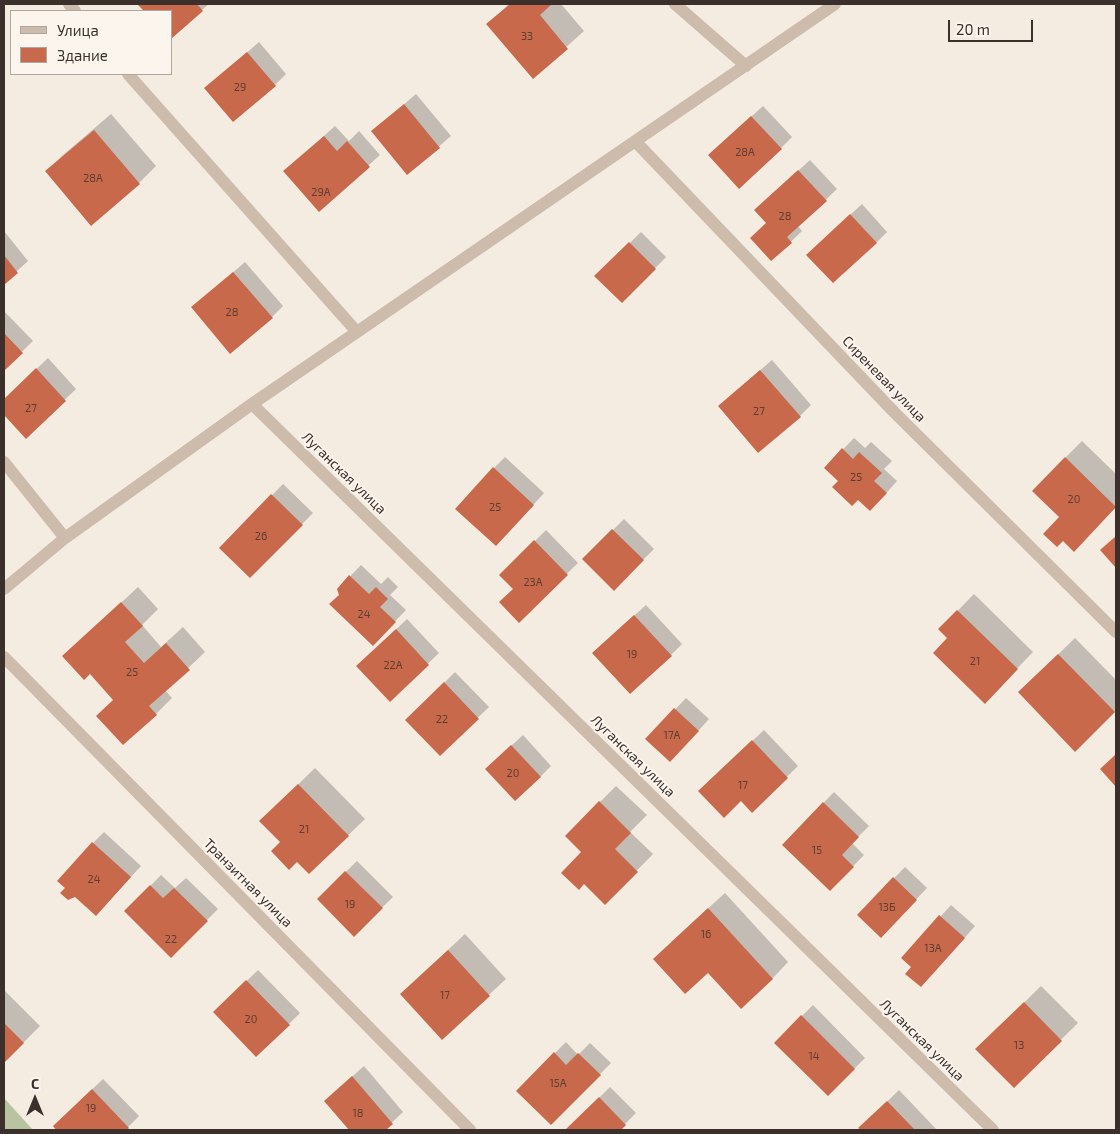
<!DOCTYPE html>
<meta charset="utf-8">
<style>
body{margin:0}
#map{position:relative;width:1120px;height:1134px;overflow:hidden;background:#f4ebe1;font-family:"Exo 2",sans-serif}
canvas{display:block}
.frame{position:absolute;inset:0;border:5px solid #3b302b;pointer-events:none}
.legend{position:absolute;left:10px;top:10px;width:162px;height:65px;box-sizing:border-box;background:#fbf5ee;border:1px solid #aea6a0;margin:0;padding:6px 9px;list-style:none;font-size:15px;color:#3b302b}
.legend li{display:flex;align-items:center;gap:10px;height:25px}
.legend b{width:25px;border:1px solid #aea6a0}
.north{position:absolute;left:10px;top:1074px;width:50px;height:50px;-webkit-text-stroke:4px #fbf5ee;paint-order:stroke;rotate:0deg;font-size:14px;font-weight:700;line-height:20px;text-align:center;color:#3b302b}
.north::after{content:'';display:block;margin:auto;width:18px;height:22px;background:#3b302b;clip-path:polygon(50% 0,100% 100%,50% 72%,0 100%)}
.scale{position:absolute;left:948px;top:20px;width:85px;height:22px;box-sizing:border-box;border:2px solid #3b302b;border-top:0;padding-left:6px;font-size:15px;line-height:18px;white-space:nowrap;color:#3b302b;-webkit-text-stroke:4px #fbf5ee;paint-order:stroke}
</style>
<div id="map">
<canvas width="1120" height="1134"></canvas>
<div class="frame"></div>
<ul class="legend">
<li><b style="height:6px;background:#cdbbac"></b>Улица</li>
<li><b style="height:14px;background:#c8694b"></b>Здание</li>
</ul>
<div class="north">С</div>
<div class="scale">20 m</div>
</div>
<script>
const ctx = document.querySelector('canvas').getContext('2d');
ctx.lineJoin = 'round';
function fillPath(path, color) {
  ctx.fillStyle = color;
  ctx.fill(path, 'evenodd');
}
function toPath(rows) {
  const path = new Path2D();
  for (const r of rows) {
    path.moveTo(r[0], r[1]);
    for (let i = 2; i < r.length; i += 2) path.lineTo(r[i], r[i + 1]);
  }
  return path;
}
function trace(path, color, width, dash) {
  ctx.strokeStyle = color;
  ctx.lineWidth = width;
  ctx.lineCap = dash ? 'butt' : 'round';
  ctx.setLineDash(dash || []);
  ctx.stroke(path);
}
function label(font, color, halo, rows, align = 'center') {
  ctx.font = font + ' "Exo 2",sans-serif';
  ctx.lineWidth = 4;
  ctx.setLineDash([]);
  ctx.textBaseline = 'middle';
  ctx.strokeStyle = halo;
  ctx.fillStyle = color;
  for (const [text, x, y, turn = 0] of rows) {
    ctx.save();
    ctx.translate(x, y);
    ctx.rotate((+turn || 0) * Math.PI / 180);
    ctx.textAlign = isNaN(turn) ? turn : align;
    if (halo) ctx.strokeText(text, 0, 0);
    ctx.fillText(text, 0, 0);
    ctx.restore();
  }
}
const green = toPath([
 [4,1098,33,1130,4,1130]
]);
const shadow = toPath([
 [139,4,209,4,202,10,171,11,145,11],
 [509,4,561,4,584,31,533,77,488,25],
 [259,42,286,74,275,85,206,88],
 [416,94,451,136,408,173,373,131],
 [763,106,792,137,781,148,721,144],
 [111,114,156,166,139,183,91,224,47,171,63,155],
 [335,126,349,141,359,131,380,155,319,210,296,161],
 [810,160,837,189,798,226,802,231,772,260,767,199],
 [862,204,887,232,876,243,819,244],
 [4,231,28,261,4,283],
 [641,232,666,257,622,302,596,276],
 [245,262,283,306,272,317,193,307],
 [4,311,33,341,4,369],
 [48,358,76,389,26,437,4,413,4,400],
 [772,360,811,405,800,416,719,406],
 [854,438,865,448,871,442,892,461,884,469,897,481,881,499,858,498,825,468],
 [1082,441,1116,474,1116,507,1074,550,1061,517,1065,458],
 [505,457,544,493,507,534,494,468],
 [283,484,313,513,250,577,221,548],
 [624,519,654,549,614,589,584,559],
 [546,530,578,563,519,621,515,589,501,575],
 [361,565,381,584,388,577,398,587,390,595,406,610,373,644,340,595,338,589],
 [138,587,158,609,142,625,161,647,183,627,205,652,165,690,172,698,156,714,114,699,90,673,64,656],
 [974,594,1033,652,985,702,949,638,940,629],
 [646,605,682,644,671,655,605,642],
 [407,619,439,653,390,700,369,655],
 [1075,638,1116,680,1116,710,1075,750,1036,676],
 [455,672,489,707,440,754,407,720],
 [686,698,709,719,681,750,647,739],
 [764,730,798,766,752,811,741,800,711,780],
 [523,735,551,766,540,777,498,758],
 [315,768,365,819,309,873,281,842,277,805],
 [616,786,647,815,630,832,653,854,605,903,583,852,566,836],
 [834,792,869,826,852,843,864,855,830,890,783,845],
 [104,832,141,866,107,903,66,888,93,843],
 [357,861,393,897,354,935,318,899],
 [905,867,927,888,881,936,859,914],
 [161,875,175,888,186,878,218,909,171,956,126,911],
 [725,893,788,962,772,979,708,971,671,942],
 [951,905,975,926,932,975,913,967,903,958],
 [465,934,506,979,442,1038,418,978],
 [258,970,300,1013,289,1024,226,1001],
 [1041,986,1078,1023,1014,1086,977,1049],
 [4,990,40,1026,4,1062],
 [813,1005,865,1058,828,1095,775,1043],
 [566,1042,578,1055,590,1043,611,1063,551,1124,517,1091],
 [364,1066,403,1112,384,1130,351,1130,325,1101],
 [103,1079,139,1116,125,1130,58,1130,54,1126],
 [610,1087,636,1113,619,1130,567,1130],
 [899,1090,937,1130,862,1130,860,1128]
]);
const building = toPath([
 [137,4,197,4,203,11,171,39,171,11,144,11],
 [510,4,552,4,540,15,568,49,533,79,486,24],
 [247,52,276,86,233,122,204,88],
 [404,104,440,148,407,175,371,131],
 [751,116,782,149,739,189,708,155],
 [94,130,140,184,91,226,45,171],
 [324,136,337,151,347,141,370,167,319,212,283,171],
 [798,170,827,201,787,237,792,243,771,261,750,238,766,223,754,210],
 [850,214,877,243,833,283,806,255],
 [629,242,656,269,622,303,594,276],
 [4,255,18,273,4,285],
 [233,272,273,318,230,354,191,307],
 [4,333,23,353,4,371],
 [36,368,66,401,26,439,4,415,4,399],
 [760,370,801,417,758,453,718,406],
 [842,448,853,459,859,452,882,473,874,481,887,493,870,511,858,500,852,506,832,487,838,481,824,468],
 [1065,457,1116,507,1074,552,1063,541,1057,547,1043,534,1059,517,1032,491],
 [493,467,534,505,496,546,455,509],
 [271,494,303,525,250,578,219,548],
 [612,529,644,560,614,591,582,559],
 [1116,536,1116,568,1100,550],
 [534,540,568,575,519,623,499,602,513,589,499,575],
 [349,575,369,594,376,587,388,599,380,607,396,622,373,646,329,604,339,595,337,589],
 [121,602,143,626,125,642,144,663,166,643,190,670,149,706,157,715,123,745,96,716,113,700,90,674,84,680,62,656],
 [957,610,1018,669,985,704,933,653,947,638,938,629],
 [634,615,672,656,630,694,592,653],
 [396,629,429,665,390,702,356,666],
 [1058,654,1115,712,1075,752,1018,692],
 [444,682,479,719,440,756,405,720],
 [674,708,699,731,670,762,645,739],
 [752,740,788,778,752,813,741,801,724,818,698,791],
 [511,745,541,777,515,801,485,769],
 [1116,754,1116,787,1100,769],
 [298,784,349,836,309,874,297,862,289,870,271,851,280,842,259,821],
 [599,801,631,833,615,849,638,872,605,905,584,884,579,890,561,873,581,852,565,836],
 [823,802,859,837,842,855,854,867,830,891,782,845],
 [92,842,131,877,96,916,75,897,68,900,60,893,65,888,57,881],
 [345,871,383,908,354,937,317,899],
 [893,877,917,900,881,938,857,915],
 [150,885,163,898,174,888,208,921,171,958,124,911],
 [708,908,773,979,741,1009,708,973,685,994,653,959],
 [939,915,965,938,921,987,905,974,911,967,901,958],
 [448,950,490,996,442,1040,400,994],
 [246,980,290,1025,256,1057,213,1012],
 [1024,1002,1062,1041,1014,1088,975,1049],
 [801,1015,855,1069,828,1096,774,1043],
 [4,1023,24,1043,4,1063],
 [554,1052,566,1065,578,1053,601,1075,551,1125,516,1091],
 [352,1076,393,1124,386,1130,349,1130,324,1101],
 [92,1089,129,1128,127,1130,56,1130,53,1126],
 [599,1097,626,1125,621,1130,565,1130],
 [887,1101,915,1130,861,1130,858,1128]
]);
const minor = toPath([
 [69,4,75,11],
 [675,4,746,66],
 [128,74,357,332],
 [635,141,895,413,1116,632],
 [252,404,993,1130],
 [4,462,65,538],
 [4,589,65,538,252,404,835,4],
 [4,657,470,1130]
]);
const numberNames = [
 ["33",527,36],
 ["29",240,87],
 ["28А",745,152],
 ["28А",93,178],
 ["29А",321,192],
 ["28",785,216],
 ["28",232,312],
 ["27",31,408],
 ["27",759,411],
 ["25",856,477],
 ["20",1074,499],
 ["25",495,507],
 ["26",261,536],
 ["23А",533,582],
 ["24",364,614],
 ["19",632,654],
 ["21",975,661],
 ["22А",393,665],
 ["25",132,672],
 ["22",442,719],
 ["17А",672,735],
 ["20",513,773],
 ["17",743,785],
 ["21",304,829],
 ["15",817,850],
 ["24",94,879],
 ["19",350,904],
 ["13Б",887,907],
 ["16",706,934],
 ["22",171,939],
 ["13А",933,948],
 ["17",445,995],
 ["20",251,1019],
 ["13",1019,1045],
 ["14",814,1056],
 ["15А",558,1083],
 ["19",91,1108],
 ["18",358,1113]
];
const streetNames = [
 ["Сиреневая улица",884,379,46],
 ["Луганская улица",344,473,44],
 ["Луганская улица",633,756,44],
 ["Транзитная улица",248,883,45],
 ["Луганская улица",922,1040,44]
];
fillPath(green, '#b8c4a0');
fillPath(shadow, '#0003');
fillPath(building, '#c8694b');
trace(minor, '#cdbbac', 12);
label('11px', '#5e3e33', null, numberNames);
label('14px', '#3b302b', '#fbf5ee', streetNames);
</script>
